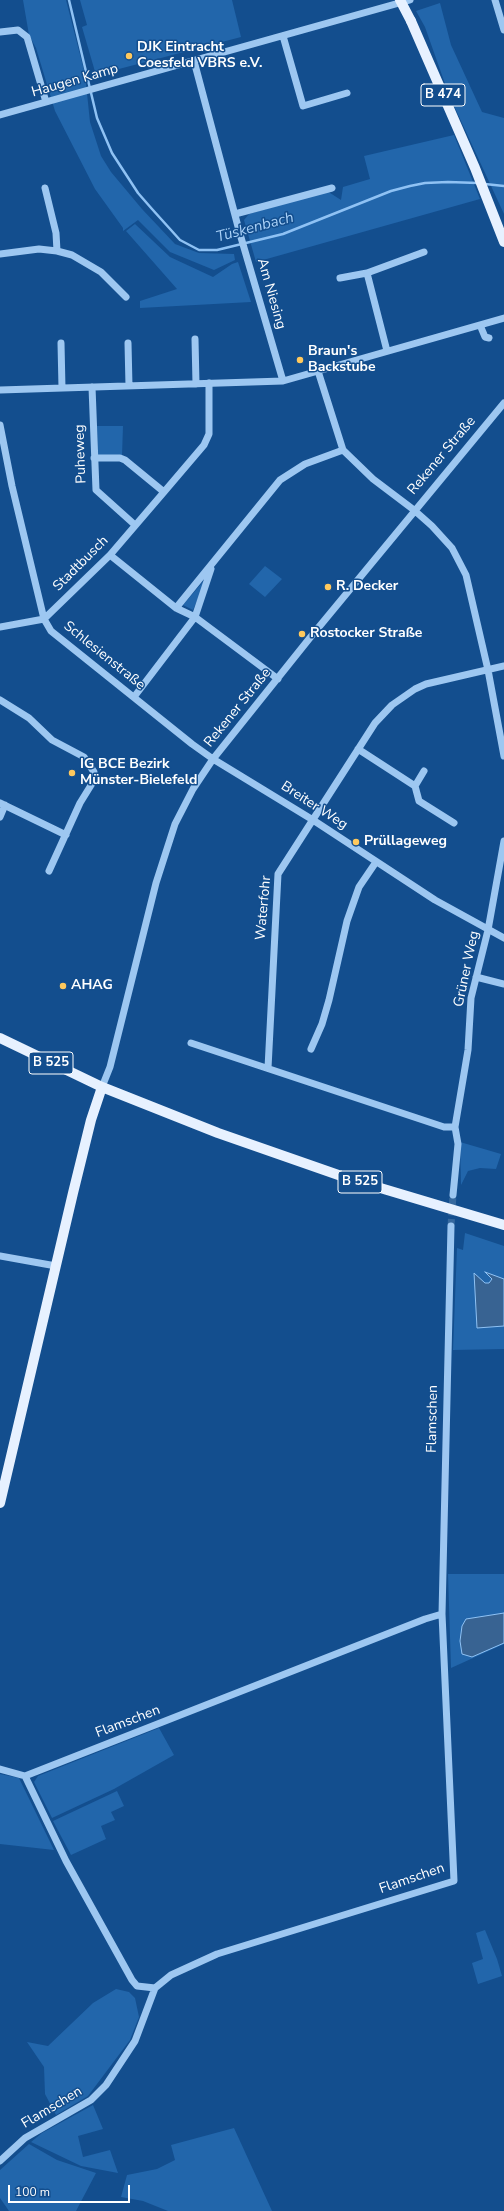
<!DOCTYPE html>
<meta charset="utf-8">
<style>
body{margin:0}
#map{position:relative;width:504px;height:2211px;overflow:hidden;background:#134e8e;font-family:"Nunito Sans",sans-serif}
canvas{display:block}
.scale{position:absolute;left:8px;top:2185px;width:122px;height:18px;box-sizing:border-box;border:2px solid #fff;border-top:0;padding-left:5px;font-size:12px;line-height:14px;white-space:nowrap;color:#fff;-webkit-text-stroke:3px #134e8e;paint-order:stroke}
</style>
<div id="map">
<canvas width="504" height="2211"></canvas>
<div class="scale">100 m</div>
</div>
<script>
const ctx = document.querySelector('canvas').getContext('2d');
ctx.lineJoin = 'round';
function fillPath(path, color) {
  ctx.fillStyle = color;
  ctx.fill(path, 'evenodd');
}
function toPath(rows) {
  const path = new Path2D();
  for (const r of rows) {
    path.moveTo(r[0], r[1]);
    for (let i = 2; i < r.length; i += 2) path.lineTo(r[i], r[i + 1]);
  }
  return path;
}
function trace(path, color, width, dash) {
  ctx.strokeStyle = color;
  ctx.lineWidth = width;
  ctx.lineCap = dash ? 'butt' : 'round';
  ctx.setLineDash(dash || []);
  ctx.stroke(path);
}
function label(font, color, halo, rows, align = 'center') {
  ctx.font = font + ' "Nunito Sans",sans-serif';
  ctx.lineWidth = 3;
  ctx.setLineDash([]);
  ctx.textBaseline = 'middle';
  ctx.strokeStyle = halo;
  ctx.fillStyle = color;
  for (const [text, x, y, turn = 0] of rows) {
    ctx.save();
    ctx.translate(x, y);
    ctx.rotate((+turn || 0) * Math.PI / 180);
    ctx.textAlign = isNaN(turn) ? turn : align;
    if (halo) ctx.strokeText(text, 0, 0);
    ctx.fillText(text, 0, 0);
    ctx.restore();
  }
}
const green = toPath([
 [23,0,66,0,85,74,90,122,101,156,111,172,142,209,175,244,199,253,234,254,235,260,214,270,170,252,138,220,123,231,123,228,95,189,55,111,36,48,29,35],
 [80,0,232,0,241,37,96,75,82,27,87,25],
 [440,3,451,45,482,112,504,118,504,214,449,95,425,27,416,11],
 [454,135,480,199,256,262,244,220,249,214,327,191,341,200,343,187,370,179,364,156],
 [135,224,170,257,213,277,232,264,238,262,251,302,140,308,140,301,177,289,126,231],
 [97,426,123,426,122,456,98,456],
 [265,566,282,579,265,597,249,584],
 [207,577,193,610,183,605],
 [460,1142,501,1154,496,1169,480,1168,468,1171,461,1185],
 [465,1233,504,1246,504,1349,453,1350,457,1248,463,1250],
 [448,1574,504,1574,504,1644,451,1668],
 [159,1728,174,1755,114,1789,52,1818,34,1782,38,1776],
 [0,1774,19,1778,54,1850,0,1844],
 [117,1791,124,1806,111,1812,115,1820,101,1826,106,1839,71,1855,53,1821],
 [485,1930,497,1959,502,1976,478,1984,472,1963,483,1959,476,1933],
 [116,1989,129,1992,135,1998,139,2017,130,2040,88,2096,56,2115,45,2094,44,2067,27,2042,48,2046,93,2003],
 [93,2105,103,2129,78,2136,83,2157,110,2150,118,2173,81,2166,31,2142,42,2133],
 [234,2128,272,2211,168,2211,143,2201,121,2197,127,2175,157,2169,175,2160,171,2145],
 [29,2144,57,2160,96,2173,76,2211,9,2211,0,2198,0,2170]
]);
const water = toPath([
 [485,1272,504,1279,504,1326,477,1328,474,1273,485,1283,489,1283,492,1279,485,1272],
 [504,1613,504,1643,472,1657,462,1654,460,1641,462,1626,466,1619,504,1613]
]);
const stream = toPath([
 [69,0,97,118,112,153,138,193,152,209,180,240,199,250,217,250,283,234,391,191,410,186,425,183,448,182,478,183],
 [485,184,504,186]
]);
const minorTunnel = toPath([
 [451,1226,453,1195]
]);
const minor = toPath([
 [495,0,504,30],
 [0,32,18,30,27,37,46,102],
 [283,36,303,106,347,93],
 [194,61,240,234,283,381],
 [0,115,410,0],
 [45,188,56,233,57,251],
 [235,214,332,188],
 [0,254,39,249,57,251,72,255,101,272,126,297],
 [367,273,424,252],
 [340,278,367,273,387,351],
 [480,325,485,337,489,338],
 [195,339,196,384],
 [61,343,62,388],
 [128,343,129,386],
 [318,371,343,450,373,479,414,510,432,526,452,548,466,575,488,670,504,756],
 [92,387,96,490,135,525],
 [0,390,283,381,504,318],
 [0,425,12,486,44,619,51,631,192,744,213,759,313,820,435,900,504,938],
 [94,458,120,458,125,460,164,492],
 [110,555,176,608,195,617,278,679],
 [176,608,280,480,305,464,343,450],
 [0,627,44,619,110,555,164,492,204,445,209,434,209,383],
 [134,697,195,617,211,569],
 [0,700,29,718,52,740,84,757,94,772,93,782,80,803,49,871],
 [358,749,415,786,419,801,454,823],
 [415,786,424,771],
 [0,803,66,835],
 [0,817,5,805],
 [476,977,504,984],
 [191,1043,444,1127,455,1127],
 [311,1049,322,1024,329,1000,347,921,359,887,376,862],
 [268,1068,278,874,375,723,392,705,415,689,426,684,504,666],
 [102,1087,110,1067,156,883,175,824,193,789,213,759,309,639,504,403],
 [453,1195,458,1144,455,1127,468,1050,471,998,488,930,504,841],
 [0,1256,56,1266],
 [442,1614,451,1226],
 [0,1769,25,1776,66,1861,132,1980,137,1986,155,1988,135,2041,106,2085,91,2100,25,2138,0,2161],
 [25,1776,425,1619,442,1614,454,1881,217,1954,171,1975,155,1988]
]);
const major = toPath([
 [411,21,475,168,504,242],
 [0,1038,102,1087,218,1133,347,1178,504,1225],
 [0,1503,73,1193,91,1120,102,1087]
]);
const majorBridge = toPath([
 [400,0,411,21]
]);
const markers = [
 [129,56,4,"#ffc95d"],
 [300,360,4,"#ffc95d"],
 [328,587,4,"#ffc95d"],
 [302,634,4,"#ffc95d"],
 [72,773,4,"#ffc95d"],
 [356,842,4,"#ffc95d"],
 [63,986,4,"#ffc95d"]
];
const shields = [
 [443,95,44],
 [51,1063,44],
 [360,1182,44]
];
const shieldNames = [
 ["B 474",443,95],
 ["B 525",51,1063],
 ["B 525",360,1182]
];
const poiNames = [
 ["DJK Eintracht",137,48],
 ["Coesfeld VBRS e.V.",137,64],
 ["Braun's",308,352],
 ["Backstube",308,368],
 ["R. Decker",336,587],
 ["Rostocker Straße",310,634],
 ["IG BCE Bezirk",80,765],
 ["Münster-Bielefeld",80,781],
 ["Prüllageweg",364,842],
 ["AHAG",71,986]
];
const streetNames = [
 ["Haugen Kamp",75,81,-16],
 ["Am Niesing",271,294,74],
 ["Puheweg",81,454,-92],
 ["Rekener Straße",442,456,-50],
 ["Stadtbusch",81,564,-45],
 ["Schlesienstraße",104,656,39],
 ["Rekener Straße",238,708,-51],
 ["Breiter Weg",314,806,33],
 ["Waterfohr",264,908,-85],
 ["Grüner Weg",467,969,-78],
 ["Flamschen",433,1419,-89],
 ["Flamschen",128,1722,-21],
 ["Flamschen",412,1879,-19],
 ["Flamschen",52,2108,-31]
];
const waterNames = [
 ["Tüskenbach",255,228,-15]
];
fillPath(green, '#2266ab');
fillPath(water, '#386392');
trace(water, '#8fc2f4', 1);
trace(stream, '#8fc2f4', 2.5);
trace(minorTunnel, '#36699f', 7, [7, 3.5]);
trace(minor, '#9dc7f1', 7);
trace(major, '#e7f1ff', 10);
trace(majorBridge, '#e7f1ff', 10);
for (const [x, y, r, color] of markers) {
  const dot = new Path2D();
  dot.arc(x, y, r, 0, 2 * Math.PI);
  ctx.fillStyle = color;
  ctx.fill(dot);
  trace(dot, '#134e8e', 1.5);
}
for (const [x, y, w] of shields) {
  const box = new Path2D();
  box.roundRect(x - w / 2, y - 11, w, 22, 3);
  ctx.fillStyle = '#134e8e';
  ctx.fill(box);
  trace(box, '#fff', 1);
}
label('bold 13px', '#fff', null, shieldNames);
label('bold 14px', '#fff', '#134e8e', poiNames, 'left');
label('14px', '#fff', '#134e8e', streetNames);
label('italic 15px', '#a9d1f8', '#134e8e', waterNames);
</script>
